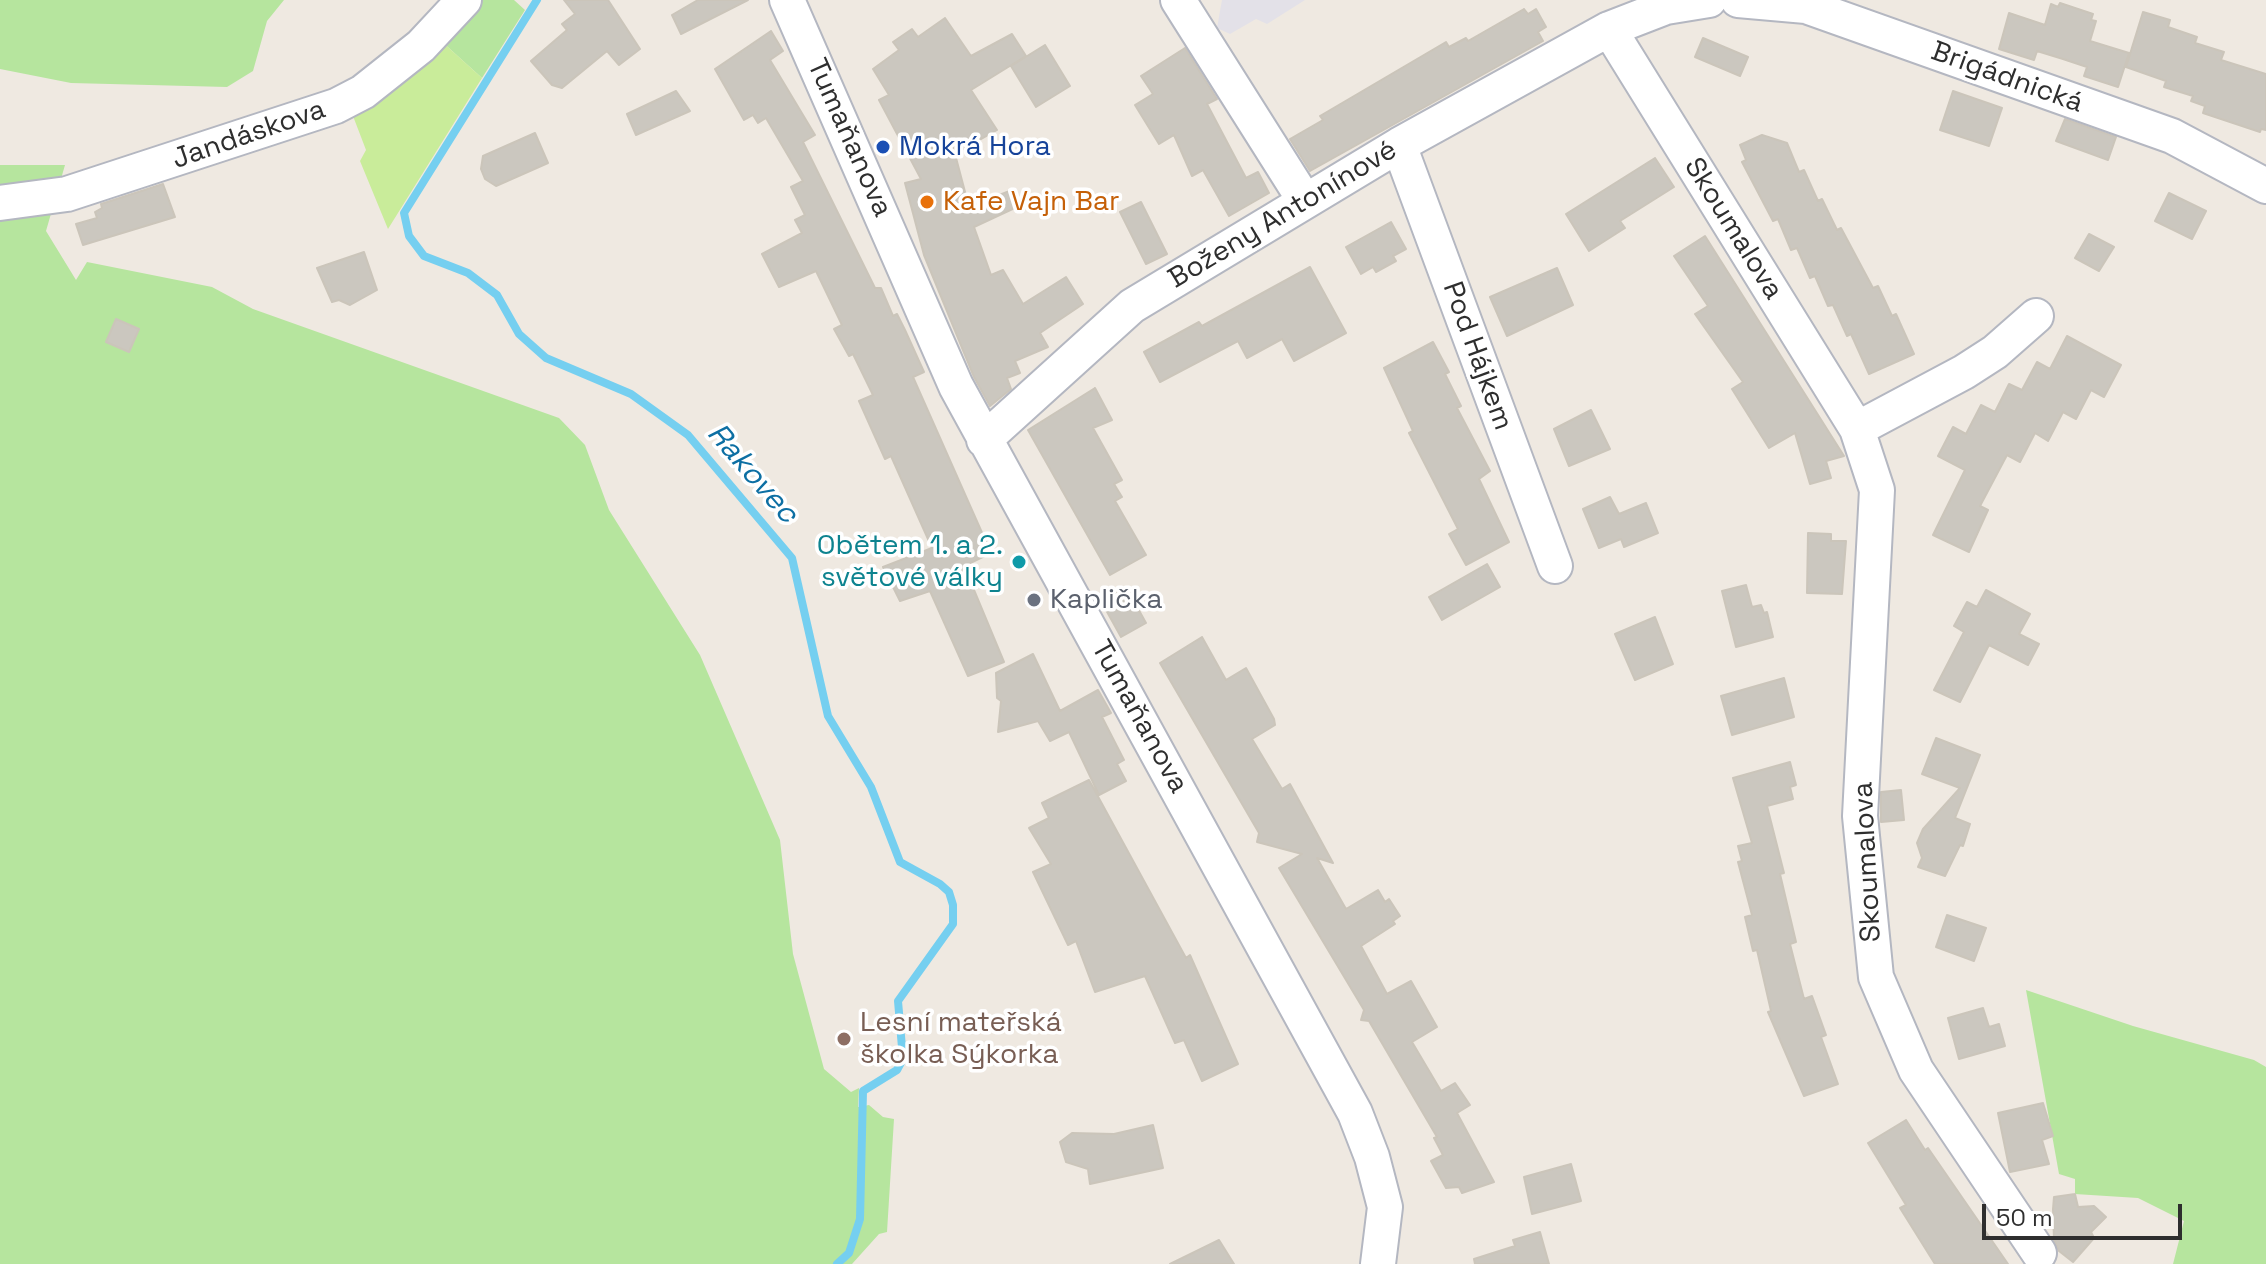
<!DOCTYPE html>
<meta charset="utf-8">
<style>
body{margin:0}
#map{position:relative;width:2266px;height:1264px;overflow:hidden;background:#efe9e1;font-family:"Space Grotesk",sans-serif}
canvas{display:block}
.scale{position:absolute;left:1982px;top:1204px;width:200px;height:36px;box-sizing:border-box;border:4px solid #2e2e2e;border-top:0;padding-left:10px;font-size:24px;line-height:28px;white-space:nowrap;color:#2e2e2e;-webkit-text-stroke:6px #fff;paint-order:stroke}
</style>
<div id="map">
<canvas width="2266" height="1264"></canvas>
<div class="scale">50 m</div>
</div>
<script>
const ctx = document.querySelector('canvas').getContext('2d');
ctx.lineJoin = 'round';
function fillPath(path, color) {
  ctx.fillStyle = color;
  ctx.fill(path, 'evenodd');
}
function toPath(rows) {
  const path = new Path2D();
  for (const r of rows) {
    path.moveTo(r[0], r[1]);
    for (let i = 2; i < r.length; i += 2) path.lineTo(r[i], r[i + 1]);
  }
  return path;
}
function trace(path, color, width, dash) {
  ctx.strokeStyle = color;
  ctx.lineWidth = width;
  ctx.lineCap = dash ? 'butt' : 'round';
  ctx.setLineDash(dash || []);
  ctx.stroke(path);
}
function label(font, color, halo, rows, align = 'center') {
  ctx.font = font + ' "Space Grotesk",sans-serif';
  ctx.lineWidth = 7;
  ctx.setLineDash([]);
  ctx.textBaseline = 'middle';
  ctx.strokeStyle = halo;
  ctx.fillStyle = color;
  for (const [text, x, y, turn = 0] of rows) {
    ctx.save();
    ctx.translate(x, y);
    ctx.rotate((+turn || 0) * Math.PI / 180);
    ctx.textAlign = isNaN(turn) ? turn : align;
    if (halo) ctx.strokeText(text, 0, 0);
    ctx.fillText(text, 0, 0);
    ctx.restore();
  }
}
const industrial = toPath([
 [1222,0,1305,0,1267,24,1256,19,1230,34,1217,28]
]);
const green = toPath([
 [0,0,284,0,267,21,253,71,227,87,71,83,0,69],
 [477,0,514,0,525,10,482,78,440,40],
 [0,165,65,165,46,231,76,280,87,262,212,287,253,309,559,418,585,445,609,510,700,655,780,840,793,954,824,1069,851,1092,859,1088,858,1107,869,1105,883,1117,894,1119,887,1232,879,1234,852,1264,0,1264],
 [2026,990,2133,1026,2254,1060,2266,1067,2266,1264,2173,1264,2184,1221,2138,1198,2075,1194,2075,1179,2059,1174]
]);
const pitch = toPath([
 [440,40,482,78,388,229,360,161,366,150,353,116]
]);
const stream = toPath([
 [537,0,404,213,409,236,424,256,468,273,497,295,519,334,546,358,631,394,688,435,792,558,828,716,871,787,900,862,940,884,949,892,953,905,953,924,898,1001,903,1059,897,1070,863,1091,860,1219,849,1253,837,1264]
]);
const building = toPath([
 [564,0,608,0,640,49,619,65,607,51,562,88,552,85,531,61,567,30,562,24,575,14,564,0],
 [698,0,748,0,681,34,672,15,698,0],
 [2060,3,2093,14,2091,20,2096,21,2090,41,2129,53,2118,87,2084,76,2087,67,2063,59,2037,51,2034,60,1999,49,2009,13,2045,25,2051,4,2058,7,2060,3],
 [1524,9,1528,14,1536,9,1546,27,1538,32,1543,41,1310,171,1290,139,1323,120,1320,116,1446,42,1449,47,1466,38,1468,41,1524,9],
 [2143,12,2170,20,2168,27,2197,37,2195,43,2224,52,2221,60,2266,74,2266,130,2261,129,2260,132,2203,113,2205,106,2191,101,2193,96,2164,87,2166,81,2126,67,2143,12],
 [945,18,971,56,1012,34,1026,56,971,90,997,130,955,154,969,207,1012,190,1019,206,974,227,991,275,1003,270,1023,304,1066,277,1083,304,1040,333,1048,347,1015,361,1020,373,1007,378,1011,389,990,406,974,377,924,255,905,183,921,179,879,100,889,95,873,69,899,50,893,42,912,29,918,37,945,18],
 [771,31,783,51,770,60,815,135,803,142,875,288,881,288,893,316,897,314,905,330,924,372,913,377,991,553,964,566,1004,662,968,676,930,591,900,601,883,567,932,548,891,456,885,459,859,401,873,395,853,354,849,356,834,329,842,325,816,271,779,287,762,254,802,233,795,220,805,215,791,187,803,181,766,118,758,123,753,115,744,120,715,69,771,31],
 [1703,38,1748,57,1740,76,1695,57,1703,38],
 [1045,45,1070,86,1036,107,1011,66,1045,45],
 [1185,48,1217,99,1207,104,1246,178,1258,172,1269,193,1229,216,1203,170,1192,176,1174,135,1159,144,1135,105,1153,94,1141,76,1185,48],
 [676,91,690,111,636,135,627,114,676,91],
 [1953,91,2002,108,1989,146,1940,130,1953,91],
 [2065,119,2116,137,2108,160,2056,141,2065,119],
 [535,133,548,163,496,186,485,179,481,169,483,156,535,133],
 [1762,135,1787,143,1799,172,1804,170,1818,201,1822,199,1837,230,1841,228,1873,288,1878,286,1892,316,1896,314,1914,354,1869,374,1851,334,1847,336,1833,305,1828,306,1815,276,1810,278,1797,248,1791,250,1778,219,1773,221,1742,162,1746,160,1740,145,1762,135],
 [1655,158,1674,187,1620,221,1625,228,1589,251,1566,214,1655,158],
 [163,184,175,217,83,245,76,224,97,218,95,212,102,208,101,204,163,184],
 [2169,193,2206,211,2192,239,2155,221,2169,193],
 [1141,202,1167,254,1146,264,1120,212,1141,202],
 [1391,222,1406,249,1393,256,1396,261,1376,272,1373,267,1361,274,1346,247,1391,222],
 [2089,234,2114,247,2099,271,2075,258,2089,234],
 [1705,236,1844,456,1826,461,1831,478,1810,484,1795,433,1769,448,1732,389,1743,382,1695,314,1708,306,1674,256,1705,236],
 [364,252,377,290,350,305,339,300,332,302,317,268,364,252],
 [1310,267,1346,333,1294,361,1282,339,1247,358,1238,341,1160,382,1144,352,1199,322,1202,326,1310,267],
 [1557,268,1573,305,1507,336,1490,297,1557,268],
 [116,319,139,329,129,352,106,342,116,319],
 [2067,336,2121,365,2104,397,2091,390,2076,419,2063,412,2048,441,2035,433,2020,462,2007,455,1980,506,1988,510,1969,552,1933,535,1965,470,1938,456,1953,427,1966,434,1981,405,1995,412,2009,384,2022,390,2037,362,2050,369,2067,336],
 [1433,342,1449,372,1445,374,1461,406,1457,408,1490,471,1479,479,1509,542,1466,565,1449,534,1458,529,1409,433,1413,431,1384,368,1433,342],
 [1095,388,1112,420,1093,428,1122,480,1114,484,1122,497,1115,501,1146,555,1110,575,1028,430,1095,388],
 [1591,410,1610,449,1569,466,1554,429,1591,410],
 [1610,497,1619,514,1646,503,1658,533,1624,547,1621,539,1599,548,1583,509,1610,497],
 [1808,533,1831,534,1831,541,1846,541,1842,594,1807,593,1808,533],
 [1487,564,1500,587,1442,620,1429,597,1487,564],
 [1746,585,1752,607,1761,605,1764,613,1767,612,1773,637,1736,647,1722,591,1746,585],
 [1126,587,1146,623,1121,637,1101,601,1126,587],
 [1986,590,2030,614,2019,634,2039,644,2028,665,1989,645,1960,702,1934,690,1964,632,1954,626,1967,602,1977,607,1986,590],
 [1655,617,1673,664,1635,680,1615,634,1655,617],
 [1202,637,1226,680,1246,668,1274,719,1275,725,1252,739,1282,789,1290,784,1333,863,1317,858,1346,909,1378,890,1385,902,1389,899,1400,916,1393,921,1395,924,1361,946,1387,994,1411,981,1437,1027,1412,1042,1441,1091,1455,1083,1470,1105,1457,1113,1494,1182,1462,1193,1459,1187,1446,1188,1431,1161,1443,1155,1434,1138,1437,1137,1369,1021,1361,1020,1364,1010,1279,868,1302,854,1257,842,1259,833,1160,663,1202,637],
 [1033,654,1060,711,1098,690,1111,713,1102,717,1124,760,1117,764,1126,781,1099,795,1069,732,1050,741,1038,721,998,732,1001,701,997,698,996,673,1033,654],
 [1784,678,1794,717,1732,735,1721,696,1784,678],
 [1936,738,1980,755,1955,818,1970,824,1963,846,1960,845,1945,876,1918,867,1922,858,1917,843,1923,829,1960,788,1922,774,1936,738],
 [1790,762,1796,785,1790,787,1793,799,1767,806,1784,873,1780,874,1796,942,1790,944,1804,999,1812,996,1826,1035,1821,1037,1838,1084,1804,1096,1768,1012,1771,1011,1757,950,1753,951,1745,917,1752,915,1738,862,1742,861,1738,846,1752,843,1733,778,1790,762],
 [1089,780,1186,958,1190,955,1238,1064,1202,1081,1184,1040,1175,1043,1145,976,1095,992,1076,941,1068,945,1033,872,1051,864,1029,828,1049,818,1042,803,1089,780],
 [1901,790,1904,820,1881,822,1881,792,1901,790],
 [1947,915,1986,928,1974,961,1936,947,1947,915],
 [1983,1008,1989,1027,1999,1024,2005,1046,1959,1059,1948,1018,1983,1008],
 [2043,1103,2053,1136,2042,1140,2049,1164,2010,1172,1998,1113,2043,1103],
 [1906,1120,1925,1150,1928,1148,2008,1264,1935,1264,1900,1208,1906,1205,1868,1143,1906,1120],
 [1153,1125,1163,1168,1090,1184,1088,1169,1066,1162,1060,1142,1072,1133,1114,1134,1153,1125],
 [1571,1164,1581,1201,1532,1214,1524,1177,1571,1164],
 [2075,1194,2078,1207,2094,1206,2106,1217,2091,1232,2094,1238,2073,1262,2059,1251,2054,1240,2053,1209,2054,1197,2075,1194],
 [1540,1232,1549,1264,1475,1264,1474,1259,1515,1246,1513,1240,1540,1232],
 [1219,1240,1234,1264,1170,1264,1219,1240]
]);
const minor = toPath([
 [787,0,956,386,1355,1113,1372,1157,1385,1207,1378,1264],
 [1178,0,1305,201],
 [1738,0,1806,6,2172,136,2266,186],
 [1609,29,1857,429,1877,490,1860,816,1876,977,1916,1070,2039,1253],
 [1399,145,1555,566],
 [0,203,67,194,336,106,363,92,421,46,464,0],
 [1857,429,1964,372,1995,352,2036,316],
 [984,440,1132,306,1399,145,1609,29,1666,7,1709,0]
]);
const markers = [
 [883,147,8,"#1a4fb4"],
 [927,202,8,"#e8710a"],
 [1019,562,8,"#0f9aa8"],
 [1034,600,8,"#6b7280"],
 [844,1039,8,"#8d6e63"]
];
const streetNames = [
 ["Brigádnická",2007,78,20],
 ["Jandáskova",249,135,-19],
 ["Tumaňanova",849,138,66],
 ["Boženy Antonínové",1283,215,-31],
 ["Skoumalova",1733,229,58],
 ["Pod Hájkem",1477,356,70],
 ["Tumaňanova",1139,717,61],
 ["Skoumalova",1868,862,-93]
];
const transitNames = [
 ["Mokrá Hora",899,147]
];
const foodNames = [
 ["Kafe Vajn Bar",943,202]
];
const cultureNames = [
 ["Obětem 1. a 2.",1003,546],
 ["světové války",1003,578]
];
const worshipNames = [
 ["Kaplička",1050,600]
];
const educationNames = [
 ["Lesní mateřská",860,1023],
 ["školka Sýkorka",860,1055]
];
const waterNames = [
 ["Rakovec",752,474,49]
];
fillPath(industrial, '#e3e1e8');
fillPath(green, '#b6e59e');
fillPath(pitch, '#c9ec9a');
trace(stream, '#75cff0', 8);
fillPath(building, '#cbc7bf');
trace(building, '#cbc5ba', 2);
trace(minor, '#b4b7c1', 38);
trace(minor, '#fff', 34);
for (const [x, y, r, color] of markers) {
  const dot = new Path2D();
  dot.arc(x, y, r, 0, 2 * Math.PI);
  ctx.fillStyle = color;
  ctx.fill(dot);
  trace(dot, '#fff', 3);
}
label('28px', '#2e2e2e', '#fff', streetNames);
label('28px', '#164399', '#fff', transitNames, 'left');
label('28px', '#c56008', '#fff', foodNames, 'left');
label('28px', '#0d838f', '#fff', cultureNames, 'right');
label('28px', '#5b616d', '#fff', worshipNames, 'left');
label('28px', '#785e54', '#fff', educationNames, 'left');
label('italic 30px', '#0d6fa3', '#fff', waterNames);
</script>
